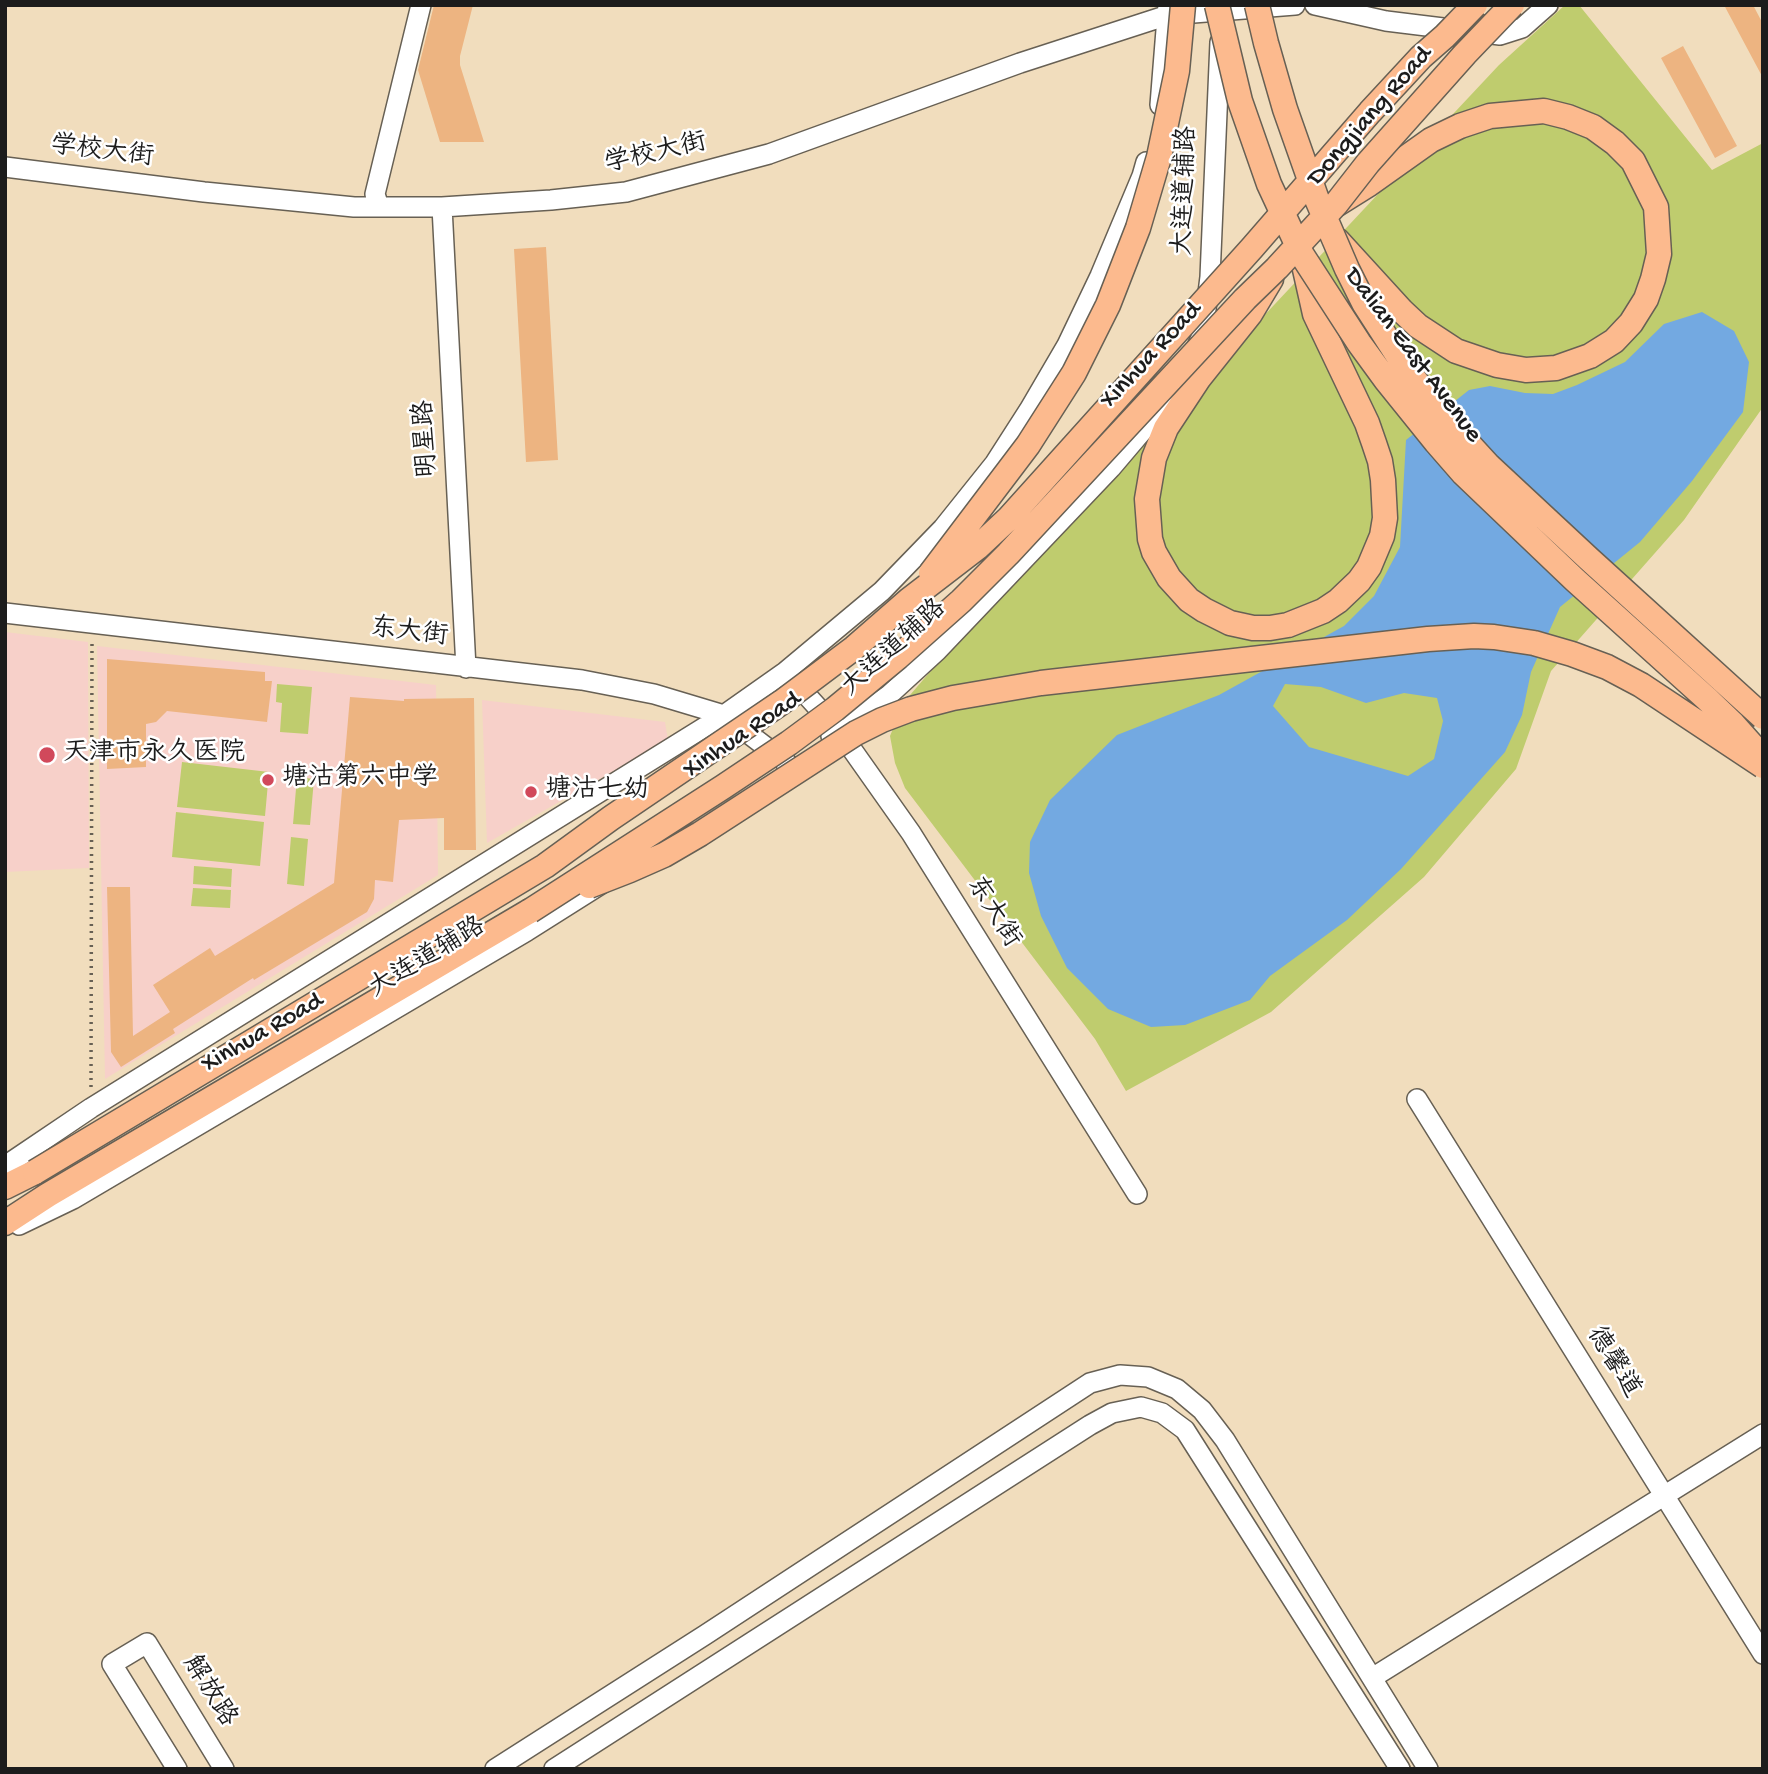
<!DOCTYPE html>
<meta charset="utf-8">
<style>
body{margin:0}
#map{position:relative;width:1768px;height:1774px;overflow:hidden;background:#f1ddbd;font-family:"Gochi Hand",sans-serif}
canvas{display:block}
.frame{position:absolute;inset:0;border:7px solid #1c1c1c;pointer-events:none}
</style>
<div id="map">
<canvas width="1768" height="1774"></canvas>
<div class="frame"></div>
</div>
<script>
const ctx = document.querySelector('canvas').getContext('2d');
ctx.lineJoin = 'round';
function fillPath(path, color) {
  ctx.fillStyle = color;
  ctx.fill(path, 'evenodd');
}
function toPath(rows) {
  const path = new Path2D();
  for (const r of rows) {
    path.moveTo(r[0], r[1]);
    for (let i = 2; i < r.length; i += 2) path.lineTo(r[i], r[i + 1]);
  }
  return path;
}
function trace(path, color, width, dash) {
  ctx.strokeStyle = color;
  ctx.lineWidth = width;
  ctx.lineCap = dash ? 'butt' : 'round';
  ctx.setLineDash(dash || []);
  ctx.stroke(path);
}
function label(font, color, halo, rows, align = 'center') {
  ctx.font = font + ' "Gochi Hand","LXGW WenKai TC",sans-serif';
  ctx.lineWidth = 5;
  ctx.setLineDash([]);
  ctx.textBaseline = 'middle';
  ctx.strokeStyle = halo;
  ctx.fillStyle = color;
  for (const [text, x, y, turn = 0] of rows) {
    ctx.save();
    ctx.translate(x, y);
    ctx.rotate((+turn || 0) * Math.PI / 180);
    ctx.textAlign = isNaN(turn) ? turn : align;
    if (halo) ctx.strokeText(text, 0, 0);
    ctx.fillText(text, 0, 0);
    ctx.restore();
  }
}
const built = toPath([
 [5,632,88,642,89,868,5,872],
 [97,646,436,685,438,875,105,1079],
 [482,700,665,722,668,740,487,843]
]);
const green = toPath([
 [1565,5,1579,5,1712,170,1763,143,1763,407,1684,520,1551,671,1516,769,1424,877,1271,1012,1126,1091,1095,1039,905,788,895,763,890,736,904,702,929,673,1499,65],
 [277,684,312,687,308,734,280,732,282,703,276,702],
 [182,762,269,772,265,816,177,807],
 [297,777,314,779,310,825,293,824],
 [176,812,264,822,260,866,172,857],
 [291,837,308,839,304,886,287,884],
 [194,866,232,869,231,887,193,884],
 [193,888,231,890,230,908,191,906]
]);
const water = toPath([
 [1702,312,1734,331,1749,362,1743,412,1692,481,1640,542,1560,607,1531,672,1522,715,1505,752,1401,869,1347,920,1270,976,1250,1000,1185,1025,1151,1027,1108,1009,1067,968,1041,916,1029,873,1030,842,1050,800,1117,735,1219,695,1344,626,1374,596,1400,547,1406,440,1469,390,1490,386,1525,393,1553,394,1577,385,1625,362,1664,324],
 [1285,684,1321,687,1366,703,1404,693,1437,698,1443,721,1434,759,1408,776,1309,747,1273,706]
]);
const building = toPath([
 [434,5,473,5,460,56,460,65,484,142,440,142,418,70],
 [1724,5,1753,5,1763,24,1763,78],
 [1683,46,1737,146,1715,158,1661,58],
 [546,247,558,460,526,462,514,249],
 [107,659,265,672,265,681,272,681,267,722,167,711,156,722,146,724,146,767,107,769],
 [350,697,404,701,404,699,474,698,476,850,444,850,444,818,399,820,393,882,375,880,374,899,367,912,254,980,253,978,173,1029,175,1033,121,1067,111,1052,107,887,130,887,133,1036,170,1012,153,985,210,948,215,956,334,883]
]);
const path = toPath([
 [91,1087,92,643]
]);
const minor = toPath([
 [1315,5,1386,21,1500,35,1522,28,1548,5],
 [1160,105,1168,5],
 [5,167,204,192,354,207,442,207,551,200,626,192,769,154,1020,63,1168,15,1295,5],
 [379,207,375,194,421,5],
 [442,207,466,668],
 [1196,349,1203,333,1210,277,1220,42],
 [5,613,582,680,654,694,724,715,787,763],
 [791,678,839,731,911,833,1137,1194],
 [831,736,889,695,937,651,1111,468,1156,415,1174,387],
 [1417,1099,1763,1654],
 [5,1166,91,1108,724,715,785,672,882,591,943,528,995,463,1029,410,1067,345,1100,276,1142,176,1146,162],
 [19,1225,73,1199,527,931,603,883],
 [1372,1678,1763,1434],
 [177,1769,112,1664,147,1643,224,1769],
 [495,1769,705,1635,1090,1383,1120,1375,1148,1377,1177,1389,1202,1410,1225,1440,1428,1769],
 [554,1769,1090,1425,1112,1413,1141,1407,1162,1413,1185,1430,1400,1769]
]);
const major = toPath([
 [1337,204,1369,184,1431,140,1460,126,1490,116,1544,111,1568,117,1593,127,1615,143,1633,161,1656,207,1659,254,1653,279,1646,299,1631,323,1614,341,1590,356,1556,368,1526,370,1497,365,1456,351,1418,326,1402,311,1338,241],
 [1271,279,1250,314,1199,378,1166,428,1154,458,1147,499,1150,539,1154,552,1169,578,1189,600,1204,610,1230,623,1253,628,1270,628,1288,625,1323,611,1338,601,1359,581,1369,567,1382,536,1385,518,1383,480,1380,461,1374,443,1367,423,1315,314,1302,256],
 [5,1187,35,1172],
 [5,1223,48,1195,530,911]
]);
const majorBridge = toPath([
 [1217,5,1240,101,1269,184,1302,255,1359,343,1386,380,1436,442,1463,473,1575,580,1707,699,1733,724,1757,751],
 [1257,5,1266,43,1285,109,1316,197,1347,269,1364,303,1402,362,1435,407,1489,466,1589,559,1763,717],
 [931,573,1028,445,1074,373,1108,305,1138,228,1159,157,1177,71,1183,5],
 [589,886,630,870,664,855,700,834,856,733,882,720,911,709,953,698,1041,683,1428,639,1474,636,1494,637,1534,643,1572,654,1607,667,1641,685,1763,766],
 [530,911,723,787,789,743,835,709,898,657,961,601,1008,554,1245,299,1277,268,1336,204,1368,163,1465,54,1512,5],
 [35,1172,545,866,611,818,782,702,854,648,909,600,978,547,1009,518,1252,248,1370,112,1421,57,1445,36,1475,5]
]);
const markers = [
 [47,755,9,"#d1495b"],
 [268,780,7,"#d1495b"],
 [531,792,7,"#d1495b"]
];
const streetNames = [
 ["Dongjiang Road",1371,117,-49],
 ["学校大街",102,153,7],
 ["学校大街",656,155,-13],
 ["大连道辅路",1187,191,-88],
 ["Xinhua Road",1152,356,-47],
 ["Dalian East Avenue",1412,356,53],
 ["明星路",428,439,-93],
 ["东大街",409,634,7],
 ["大连道辅路",895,649,-42],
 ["Xinhua Road",743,736,-34],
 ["东大街",992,913,58],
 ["大连道辅路",428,959,-31],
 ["Xinhua Road",263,1034,-30],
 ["德馨道",1612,1363,58],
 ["解放路",208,1692,58]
];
const poiNames = [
 ["天津市永久医院",63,755],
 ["塘沽第六中学",282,780],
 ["塘沽七幼",545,792]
];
fillPath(built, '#f7d0c9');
fillPath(green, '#bfcc6e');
fillPath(water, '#73a9e1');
fillPath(building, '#edb481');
trace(minor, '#676054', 22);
trace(major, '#676054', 27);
trace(path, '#676054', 3.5, [2, 5]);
trace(minor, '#fff', 19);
trace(major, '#fcba8e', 24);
trace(majorBridge, '#676054', 27, []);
trace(majorBridge, '#fcba8e', 24);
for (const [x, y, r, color] of markers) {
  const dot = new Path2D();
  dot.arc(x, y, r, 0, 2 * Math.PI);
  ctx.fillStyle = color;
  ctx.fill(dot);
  trace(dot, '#fff', 2.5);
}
label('26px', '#1c1c1c', '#fff', streetNames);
label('26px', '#1c1c1c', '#fff', poiNames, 'left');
</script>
